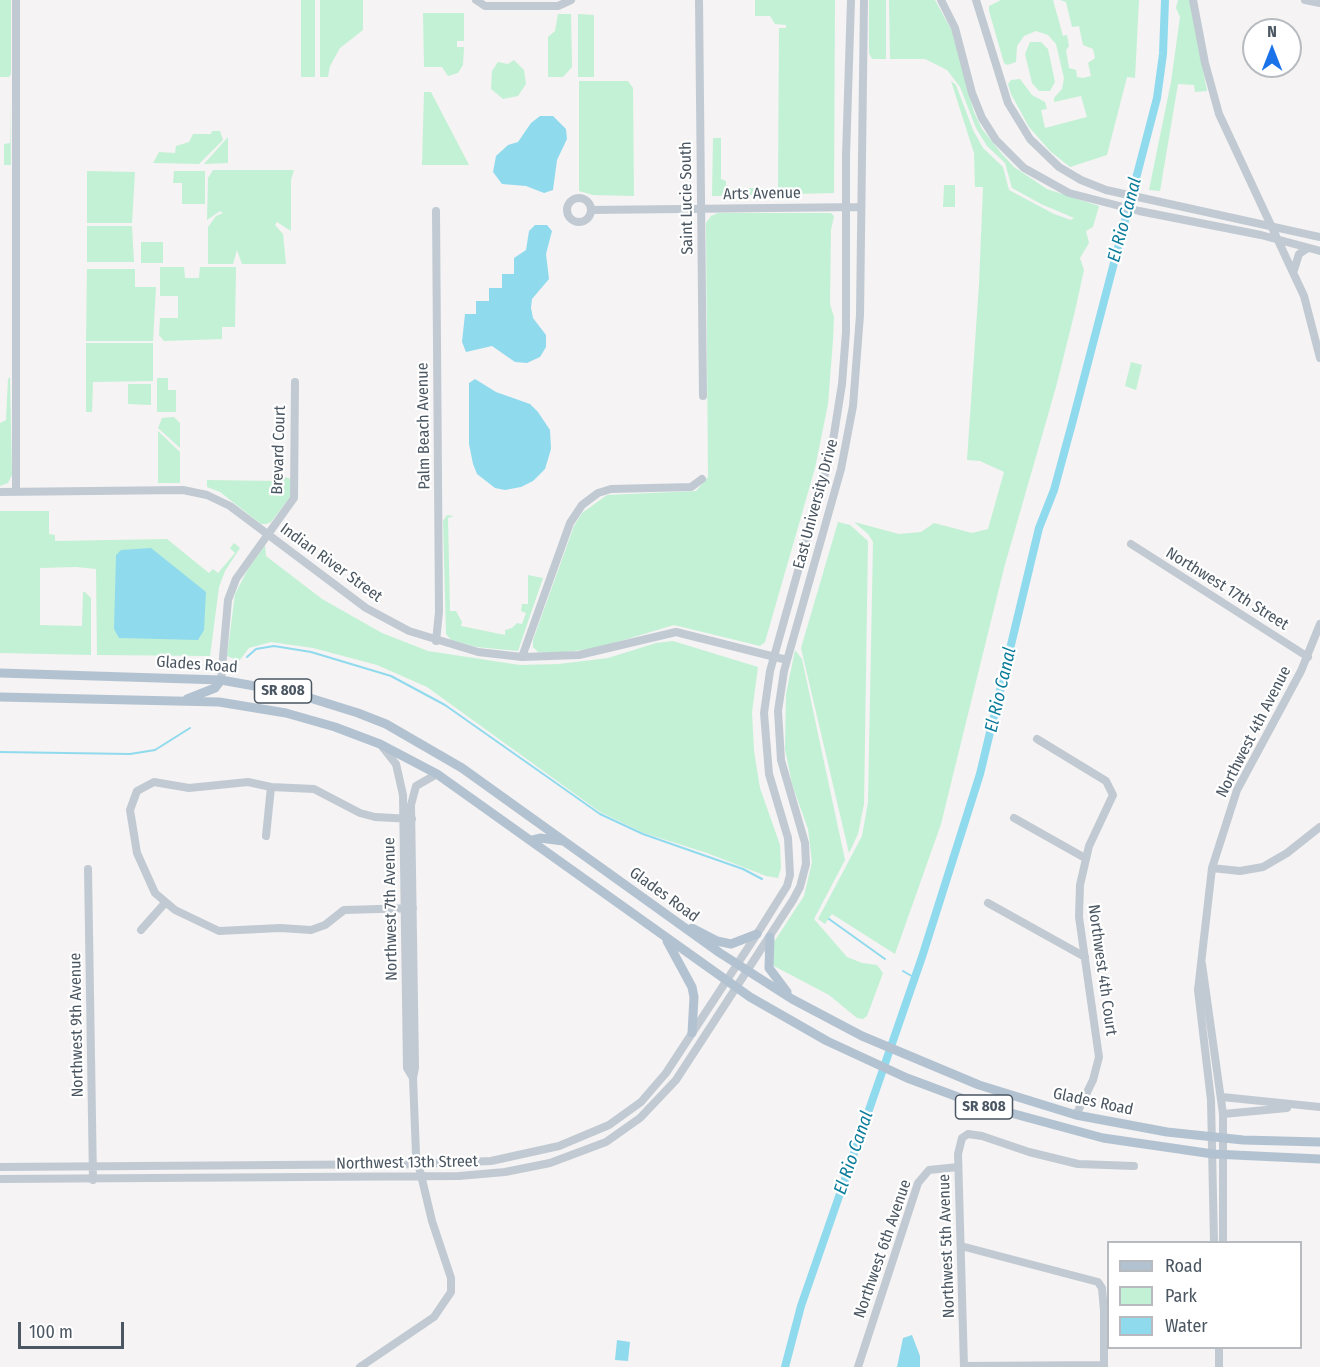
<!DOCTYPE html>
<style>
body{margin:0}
#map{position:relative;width:1320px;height:1367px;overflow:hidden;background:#f5f3f3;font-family:"Fira Sans Condensed",sans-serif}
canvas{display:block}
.legend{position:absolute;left:1107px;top:1241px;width:195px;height:108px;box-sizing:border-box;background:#fff;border:2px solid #b7bbc0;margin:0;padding:8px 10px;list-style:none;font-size:18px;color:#4a5661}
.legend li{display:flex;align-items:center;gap:12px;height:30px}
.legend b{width:30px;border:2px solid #b7bbc0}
.north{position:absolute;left:1242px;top:18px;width:60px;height:60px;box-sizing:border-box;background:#fff;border:2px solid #b7bbc0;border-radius:50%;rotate:0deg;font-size:16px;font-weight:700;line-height:24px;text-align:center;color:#4a5661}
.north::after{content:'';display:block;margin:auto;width:21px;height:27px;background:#1a73e8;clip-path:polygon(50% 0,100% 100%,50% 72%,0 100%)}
.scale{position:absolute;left:18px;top:1322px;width:106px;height:27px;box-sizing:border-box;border:3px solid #4a5661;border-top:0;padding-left:8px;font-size:18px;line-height:21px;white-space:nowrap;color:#4a5661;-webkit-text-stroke:4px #fff;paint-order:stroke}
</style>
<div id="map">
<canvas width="1320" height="1367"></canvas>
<ul class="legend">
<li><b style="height:8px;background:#b3c2d1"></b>Road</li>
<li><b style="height:16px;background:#c3f1d5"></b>Park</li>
<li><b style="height:16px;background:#90daee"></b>Water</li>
</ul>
<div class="north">N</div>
<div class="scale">100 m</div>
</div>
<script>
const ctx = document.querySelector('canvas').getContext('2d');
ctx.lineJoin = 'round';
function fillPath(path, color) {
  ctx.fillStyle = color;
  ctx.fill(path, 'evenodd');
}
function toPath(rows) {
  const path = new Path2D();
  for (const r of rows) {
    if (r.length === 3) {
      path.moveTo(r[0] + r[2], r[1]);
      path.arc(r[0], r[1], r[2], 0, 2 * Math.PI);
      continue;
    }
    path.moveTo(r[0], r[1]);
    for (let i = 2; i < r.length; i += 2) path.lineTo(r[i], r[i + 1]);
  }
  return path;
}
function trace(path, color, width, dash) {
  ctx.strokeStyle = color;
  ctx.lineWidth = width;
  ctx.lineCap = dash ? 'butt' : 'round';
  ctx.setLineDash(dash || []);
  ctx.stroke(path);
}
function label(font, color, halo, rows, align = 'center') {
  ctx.font = font + ' "Fira Sans Condensed",sans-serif';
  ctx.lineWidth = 4.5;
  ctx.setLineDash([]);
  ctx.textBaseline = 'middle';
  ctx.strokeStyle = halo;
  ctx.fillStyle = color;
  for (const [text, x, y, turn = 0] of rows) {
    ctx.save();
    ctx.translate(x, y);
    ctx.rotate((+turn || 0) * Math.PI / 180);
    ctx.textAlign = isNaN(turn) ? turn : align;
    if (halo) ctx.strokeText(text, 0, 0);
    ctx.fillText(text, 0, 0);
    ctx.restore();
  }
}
const green = toPath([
 [0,0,11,0,11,74,9,77,0,77],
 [301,0,315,0,315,77,301,77],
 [320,0,363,0,363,30,340,48,330,66,328,77,320,77],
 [755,0,835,0,834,193,712,196,713,138,721,138,721,179,726,181,726,188,778,188,779,28,786,28,786,25,775,24,770,16,755,16],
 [869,0,886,0,886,59,872,59,869,53],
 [889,0,935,0,952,31,974,112,982,129,1002,154,1014,167,1047,189,1099,206,1093,227,1086,231,1089,243,1080,258,1084,270,1075,311,1056,387,1004,568,941,824,895,954,832,914,825,924,818,919,862,836,868,802,873,542,868,534,854,522,899,534,921,532,934,523,972,533,988,529,1004,472,980,461,967,460,979,284,983,187,975,187,974,153,951,81,956,85,973,130,983,148,1003,167,1009,190,1054,214,1071,220,1074,218,1041,204,1012,188,1005,163,987,146,976,128,960,87,947,70,925,59,890,59],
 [1001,0,1053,0,1063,36,1067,35,1069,46,1066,50,1069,68,1076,70,1077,77,1083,78,1091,76,1088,63,1095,58,1093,49,1083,45,1079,26,1072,27,1066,2,1060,0,1139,0,1135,78,1127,77,1107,155,1070,167,1050,151,1029,127,1011,94,1008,84,1011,80,1020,79,1032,95,1045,102,1047,109,1041,110,1045,128,1087,117,1081,96,1054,102,1054,98,1062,89,1064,78,1056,44,1048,35,1036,31,1024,36,1017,46,1016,62,1007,65,1004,63,989,11,989,6],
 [1178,0,1190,0,1207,91,1195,92,1194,85,1178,84,1160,191,1149,190,1171,82,1180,17,1176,8],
 [423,13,464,13,464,41,457,41,457,47,464,47,463,65,458,73,448,76,442,67,424,67],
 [558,14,571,14,572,67,563,77,548,77,548,37,555,31],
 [578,14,594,15,594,77,578,77],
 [1030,42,1041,42,1048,49,1055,82,1050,91,1039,91,1032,83,1025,54],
 [514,60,524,70,526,84,518,96,503,99,491,89,492,71,498,62,508,64],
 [579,81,628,81,633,88,634,196,593,195,579,191],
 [424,92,431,92,469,165,422,165],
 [10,102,11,165,4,165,4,144,10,143],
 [212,131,220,131,223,140,199,164,153,163,159,152,175,153,176,146,189,142,193,134,211,134],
 [228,137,228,163,204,164],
 [213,170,294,170,291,180,291,231,277,222,275,225,283,234,286,264,242,264,237,250,233,264,208,264,208,227,216,216,223,213,220,211,207,220,208,178],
 [87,171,135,172,132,223,87,223],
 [174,171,205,171,205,204,182,204,182,183,173,183],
 [944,185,955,185,955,207,943,207],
 [718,213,831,213,834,216,831,230,830,304,834,317,833,340,828,404,815,468,765,642,760,646,674,625,597,648,566,652,538,652,533,647,533,640,574,526,582,513,607,495,696,491,708,477,706,223,711,216],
 [87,226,132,226,134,262,87,262],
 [141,242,163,242,163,263,141,263],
 [160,267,184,267,185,278,199,278,200,267,236,267,235,327,222,327,222,339,164,341,159,335,160,318,178,318,178,296,160,296],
 [87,269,135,269,135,287,156,287,153,341,86,341],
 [86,343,153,343,153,381,93,382,92,412,86,412],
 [1131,362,1142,365,1136,390,1125,386],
 [10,377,12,475,8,483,0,486,0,423,6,420,8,379],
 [157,378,168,378,168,390,176,390,176,412,157,412],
 [128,384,151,384,151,405,128,404],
 [174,417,180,423,180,448,158,428,162,418],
 [158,431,180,452,180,483,158,483],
 [279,475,291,479,290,497,271,522,266,524,261,524,220,492,207,487,207,480,278,481],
 [0,511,49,511,49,534,55,535,55,541,167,539,209,573,213,569,218,573,235,553,230,548,234,543,240,548,225,571,219,587,210,656,97,655,96,569,76,567,40,568,40,625,82,626,83,592,85,592,91,598,91,655,0,653],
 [447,515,454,516,448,518,450,611,456,611,462,622,461,626,505,635,505,630,512,628,517,623,522,624,526,613,521,611,522,604,528,604,528,575,543,578,518,651,476,647,451,640,446,634,443,521],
 [838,522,850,525,868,541,864,804,858,834,849,853,801,648],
 [265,545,266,556,322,599,382,633,428,651,520,665,559,664,608,658,656,643,673,641,758,667,752,712,754,751,760,788,780,845,781,868,778,878,766,876,707,853,644,833,600,812,427,687,377,665,313,648,271,642,249,648,239,661,227,656,235,594,248,569],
 [795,650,802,659,845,860,814,919,847,957,862,963,877,965,883,973,867,1016,863,1019,857,1018,829,995,772,965,774,942,804,896,812,862,808,829,792,784,785,749,786,694]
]);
const water = toPath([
 [540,116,553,116,566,129,567,139,557,160,553,190,544,193,526,186,502,184,493,172,496,156,508,145,518,142,531,123],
 [535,225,547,225,552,231,546,254,549,279,532,299,531,308,533,318,546,335,546,347,540,357,527,363,515,362,492,346,466,352,462,342,465,314,476,314,476,301,489,301,489,288,502,288,502,274,514,274,514,258,526,250,529,231],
 [475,379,496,392,530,404,538,412,550,430,551,449,545,469,533,481,521,487,505,490,495,488,477,474,473,464,469,444,469,383],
 [151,548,206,592,204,630,198,640,119,638,114,629,116,555,121,550],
 [912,1335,920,1356,920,1367,897,1367,903,1338],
 [617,1340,630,1342,628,1361,615,1360]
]);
const stream = toPath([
 [247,657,256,649,274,646,311,652,391,676,445,705,600,814,643,834,743,869,762,879],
 [0,752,130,754,155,750,190,728],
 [829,919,885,959],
 [903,971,915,978]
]);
const canal = toPath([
 [785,1367,801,1306,922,957,980,774,1039,528,1054,490,1073,420,1157,98,1163,54,1165,0]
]);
const minor = toPath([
 [476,0,485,6,558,6,571,0],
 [699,0,703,396],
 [941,0,955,28,972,93,982,118,996,140,1024,168,1069,193,1139,211,1261,235,1320,251],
 [976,0,1008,103,1030,139,1059,167,1081,180,1106,190,1320,237],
 [1193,0,1205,63,1219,114,1304,296,1320,358],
 [1305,0,1320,3],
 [579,210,12],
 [591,210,861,207],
 [436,211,439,612,436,641],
 [1294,270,1299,254,1308,248],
 [0,492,183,490,207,495,230,506,366,608,409,631,478,652,522,657,579,655,676,632,787,660],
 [16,492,16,0],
 [1131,544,1308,657],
 [522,657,570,523,582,505,598,493,611,489,691,487,702,479],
 [221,680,228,600,236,579,294,498,295,382],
 [1037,739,1106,781,1113,795,1089,846,1080,885,1079,917,1099,1057,1093,1080,1076,1115],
 [381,745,396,764,403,795,407,1068,413,1078],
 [1014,818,1085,858],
 [412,819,375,817,360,813,314,789,271,787,248,782,189,788,154,782,137,791,130,810,137,853,155,893,175,910,219,931,280,928,311,930,325,925,344,910,413,908],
 [266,836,271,787],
 [1212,868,1240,871,1263,867,1287,853,1320,827],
 [88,869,93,1180],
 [988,903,1085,957],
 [141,930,165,903],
 [1202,964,1223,1114,1223,1242],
 [1222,1097,1320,1107],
 [1223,1114,1287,1108],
 [0,1167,418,1164,491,1161,559,1146,609,1125,641,1102,666,1073,757,934,787,886,790,875,788,838,769,774,764,713,770,671,831,453,842,384,846,332,846,156,851,0],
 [0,1179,459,1176,505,1172,550,1163,606,1142,640,1118,676,1080,793,900,800,887,806,864,805,843,781,760,778,711,784,671,841,469,853,406,860,315,864,0],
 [1214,1242,1211,1100,1198,990,1212,868,1237,790,1301,671,1320,624],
 [961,1246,1098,1282,1102,1288,1104,1311,1104,1367],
 [1219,1348,1219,1367],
 [964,1366,1104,1365],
 [360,1367,434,1317,451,1292,451,1278,432,1221,416,1154,413,1078,415,1068,411,805,416,786,437,774],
 [858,1367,918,1183,929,1170,958,1167],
 [964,1367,958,1154,962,1138,968,1134,982,1136,1029,1152,1078,1164,1134,1166]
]);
const major = toPath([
 [0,673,221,680,294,693,358,713,386,724,462,768,720,953,792,999,862,1036,979,1085,1076,1115,1167,1132,1243,1140,1320,1142],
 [0,697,219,702,286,713,335,727,380,744,437,774,750,997,827,1041,907,1078,974,1103,1103,1138,1213,1154,1320,1159],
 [187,699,215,688,221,680],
 [532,840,540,838,563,841],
 [692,928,717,941,731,944,757,934],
 [770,937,769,968,787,992],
 [667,941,692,987,694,997,692,1033]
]);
const shields = [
 [283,691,57],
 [984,1107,57]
];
const shieldNames = [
 ["SR 808",283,691],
 ["SR 808",984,1107]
];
const streetNames = [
 ["Arts Avenue",762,194,-1],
 ["Saint Lucie South",687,198,-91],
 ["Palm Beach Avenue",424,426,-91],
 ["Brevard Court",279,450,-88],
 ["East University Drive",816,504,-75],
 ["Indian River Street",331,563,36],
 ["Northwest 17th Street",1227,589,32],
 ["Glades Road",197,665,4],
 ["Northwest 4th Avenue",1254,732,-63],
 ["Glades Road",664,895,36],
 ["Northwest 7th Avenue",391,909,-91],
 ["Northwest 4th Court",1102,970,82],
 ["Northwest 9th Avenue",77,1025,-91],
 ["Glades Road",1093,1102,12],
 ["Northwest 13th Street",407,1163,-1],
 ["Northwest 5th Avenue",947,1246,-92],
 ["Northwest 6th Avenue",883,1249,-71]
];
const waterNames = [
 ["El Rio Canal",1125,220,-75],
 ["El Rio Canal",1001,690,-77],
 ["El Rio Canal",854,1153,-71]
];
fillPath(green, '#c3f1d5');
fillPath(water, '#90daee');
trace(stream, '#90daee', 2);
trace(canal, '#90daee', 8);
trace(minor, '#c1cad2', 8);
trace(major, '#b3c2d1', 9);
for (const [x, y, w] of shields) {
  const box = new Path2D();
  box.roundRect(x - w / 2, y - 12, w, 24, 4.5);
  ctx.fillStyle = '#fff';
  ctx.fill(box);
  trace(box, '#4a5661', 1.5);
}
label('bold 15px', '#4a5661', null, shieldNames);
label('16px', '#4a5661', '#fff', streetNames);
label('italic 18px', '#0c7c9b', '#fff', waterNames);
</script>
